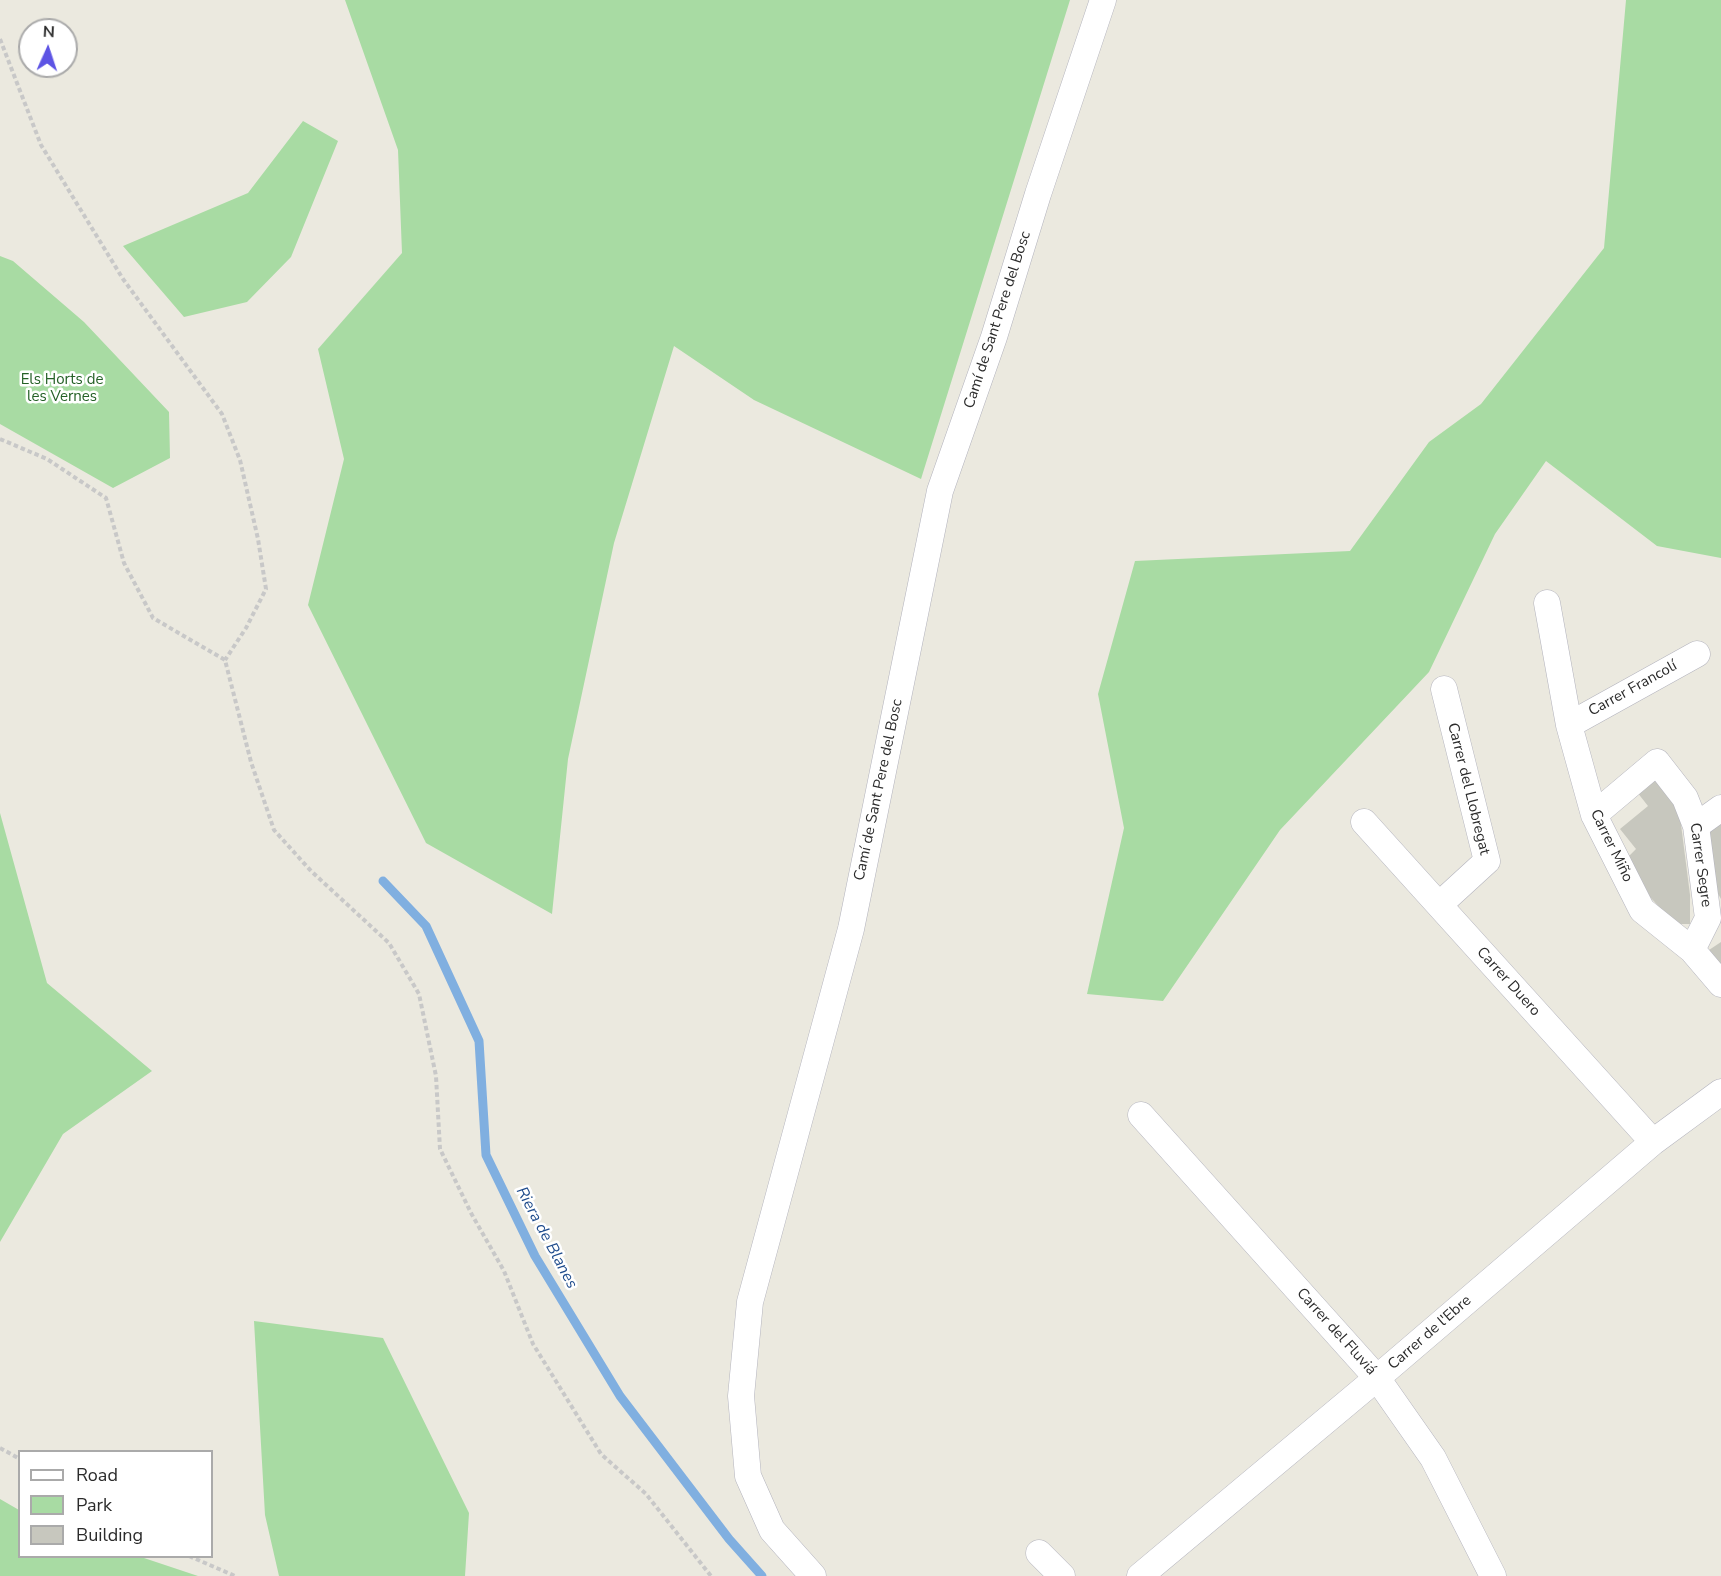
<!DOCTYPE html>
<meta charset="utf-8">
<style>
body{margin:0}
#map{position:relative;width:1721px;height:1576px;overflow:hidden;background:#ebe9df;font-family:"Nunito Sans",sans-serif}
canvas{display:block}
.legend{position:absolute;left:18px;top:1450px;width:195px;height:108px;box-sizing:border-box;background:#fff;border:2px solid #aaa;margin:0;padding:8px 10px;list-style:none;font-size:18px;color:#2b2b2b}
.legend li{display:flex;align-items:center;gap:12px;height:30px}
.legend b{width:30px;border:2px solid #aaa}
.north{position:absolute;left:18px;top:18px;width:60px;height:60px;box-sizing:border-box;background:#fff;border:2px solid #aaa;border-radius:50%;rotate:3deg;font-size:16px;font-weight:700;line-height:24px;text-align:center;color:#2b2b2b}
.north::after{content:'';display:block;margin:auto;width:21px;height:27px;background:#5d54e4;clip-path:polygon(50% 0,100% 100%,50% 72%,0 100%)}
</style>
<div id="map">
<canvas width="1721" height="1576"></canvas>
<ul class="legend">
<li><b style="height:8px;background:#fff"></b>Road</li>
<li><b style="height:16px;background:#a8dba3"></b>Park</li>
<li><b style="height:16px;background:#c7c7be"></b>Building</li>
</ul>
<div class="north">N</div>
</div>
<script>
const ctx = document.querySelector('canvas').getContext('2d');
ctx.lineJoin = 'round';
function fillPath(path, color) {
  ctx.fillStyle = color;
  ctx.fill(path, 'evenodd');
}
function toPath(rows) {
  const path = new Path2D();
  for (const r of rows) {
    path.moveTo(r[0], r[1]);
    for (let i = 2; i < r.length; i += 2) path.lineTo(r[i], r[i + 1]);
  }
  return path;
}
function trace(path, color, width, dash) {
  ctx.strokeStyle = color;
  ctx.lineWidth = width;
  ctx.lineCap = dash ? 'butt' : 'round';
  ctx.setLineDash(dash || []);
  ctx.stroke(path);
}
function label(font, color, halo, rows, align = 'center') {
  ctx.font = font + ' "Nunito Sans",sans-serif';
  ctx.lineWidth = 5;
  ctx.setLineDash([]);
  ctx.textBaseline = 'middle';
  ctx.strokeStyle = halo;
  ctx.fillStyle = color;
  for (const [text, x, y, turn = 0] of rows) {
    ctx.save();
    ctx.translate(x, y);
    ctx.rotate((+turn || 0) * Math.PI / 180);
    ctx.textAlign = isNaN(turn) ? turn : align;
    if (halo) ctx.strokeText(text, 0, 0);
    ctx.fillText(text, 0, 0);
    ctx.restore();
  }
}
const green = toPath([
 [345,0,1070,0,921,479,754,400,674,346,614,543,568,759,552,914,426,843,308,605,344,459,318,349,402,253,398,150],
 [1626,0,1721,0,1721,558,1657,546,1546,461,1495,534,1429,672,1280,830,1163,1001,1087,994,1124,828,1098,694,1135,561,1350,551,1429,442,1481,404,1604,248],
 [303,121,338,141,291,257,247,302,184,317,123,246,248,193],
 [0,256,13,261,84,322,169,412,170,458,113,488,0,424],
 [0,813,47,983,152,1071,63,1134,0,1242],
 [254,1321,383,1338,469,1513,465,1576,279,1576,265,1515],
 [0,1499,19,1510,20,1556,141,1557,198,1576,0,1576]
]);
const stream = toPath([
 [383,881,426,926,479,1041,486,1155,535,1256,620,1396,729,1539,762,1576]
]);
const building = toPath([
 [1654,776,1678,801,1690,895,1690,924,1675,924,1650,897,1629,856,1636,849,1620,829,1648,806,1637,792],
 [1721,822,1721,899,1712,883,1703,838],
 [1721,942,1721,965,1709,950]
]);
const path = toPath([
 [0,39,41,145,123,279,222,414,240,460,258,539,266,589,246,628,225,660],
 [0,439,47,459,106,498,124,563,153,618,225,660,251,762,274,830,311,871,389,943,419,994,436,1076,440,1149,471,1213,504,1271,533,1344,601,1454,646,1494,711,1576],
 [0,1448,20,1459],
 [189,1556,235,1576]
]);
const minor = toPath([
 [1547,603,1569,725,1594,815,1642,910,1692,950,1721,984],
 [1569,725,1697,654],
 [1594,815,1657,762,1685,798,1696,826,1708,918,1692,950],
 [1364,822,1653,1142],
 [1696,826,1721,808],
 [1439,905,1487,861,1444,689],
 [1141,1115,1377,1378,1433,1458,1493,1576],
 [1039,1553,1062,1576],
 [813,1576,772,1530,748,1476,741,1396,750,1302,851,929,940,491,994,337,1038,194,1103,0],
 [1140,1576,1377,1378,1653,1142,1721,1092]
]);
const streetNames = [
 ["Camí de Sant Pere del Bosc",998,320,-72],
 ["Carrer Francolí",1633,689,-29],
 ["Carrer del Llobregat",1468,789,76],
 ["Camí de Sant Pere del Bosc",879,790,-78],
 ["Carrer Miño",1611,846,64],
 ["Carrer Segre",1700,865,82],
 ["Carrer Duero",1508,982,48],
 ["Carrer del Fluviá",1336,1332,48],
 ["Carrer de l'Ebre",1430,1333,-41]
];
const parkNames = [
 ["Els Horts de",62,380],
 ["les Vernes",62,397]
];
const waterNames = [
 ["Riera de Blanes",546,1238,62]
];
fillPath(green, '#a8dba3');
trace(stream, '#80afe0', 9);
fillPath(building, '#c7c7be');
trace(minor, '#b3b3bd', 27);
trace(path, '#c8c8c8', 4, [4.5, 3]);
trace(minor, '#fff', 26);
label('15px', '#2b2b2b', '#fff', streetNames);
label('15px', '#246026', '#fff', parkNames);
label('italic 16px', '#1e4b8c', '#fff', waterNames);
</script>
